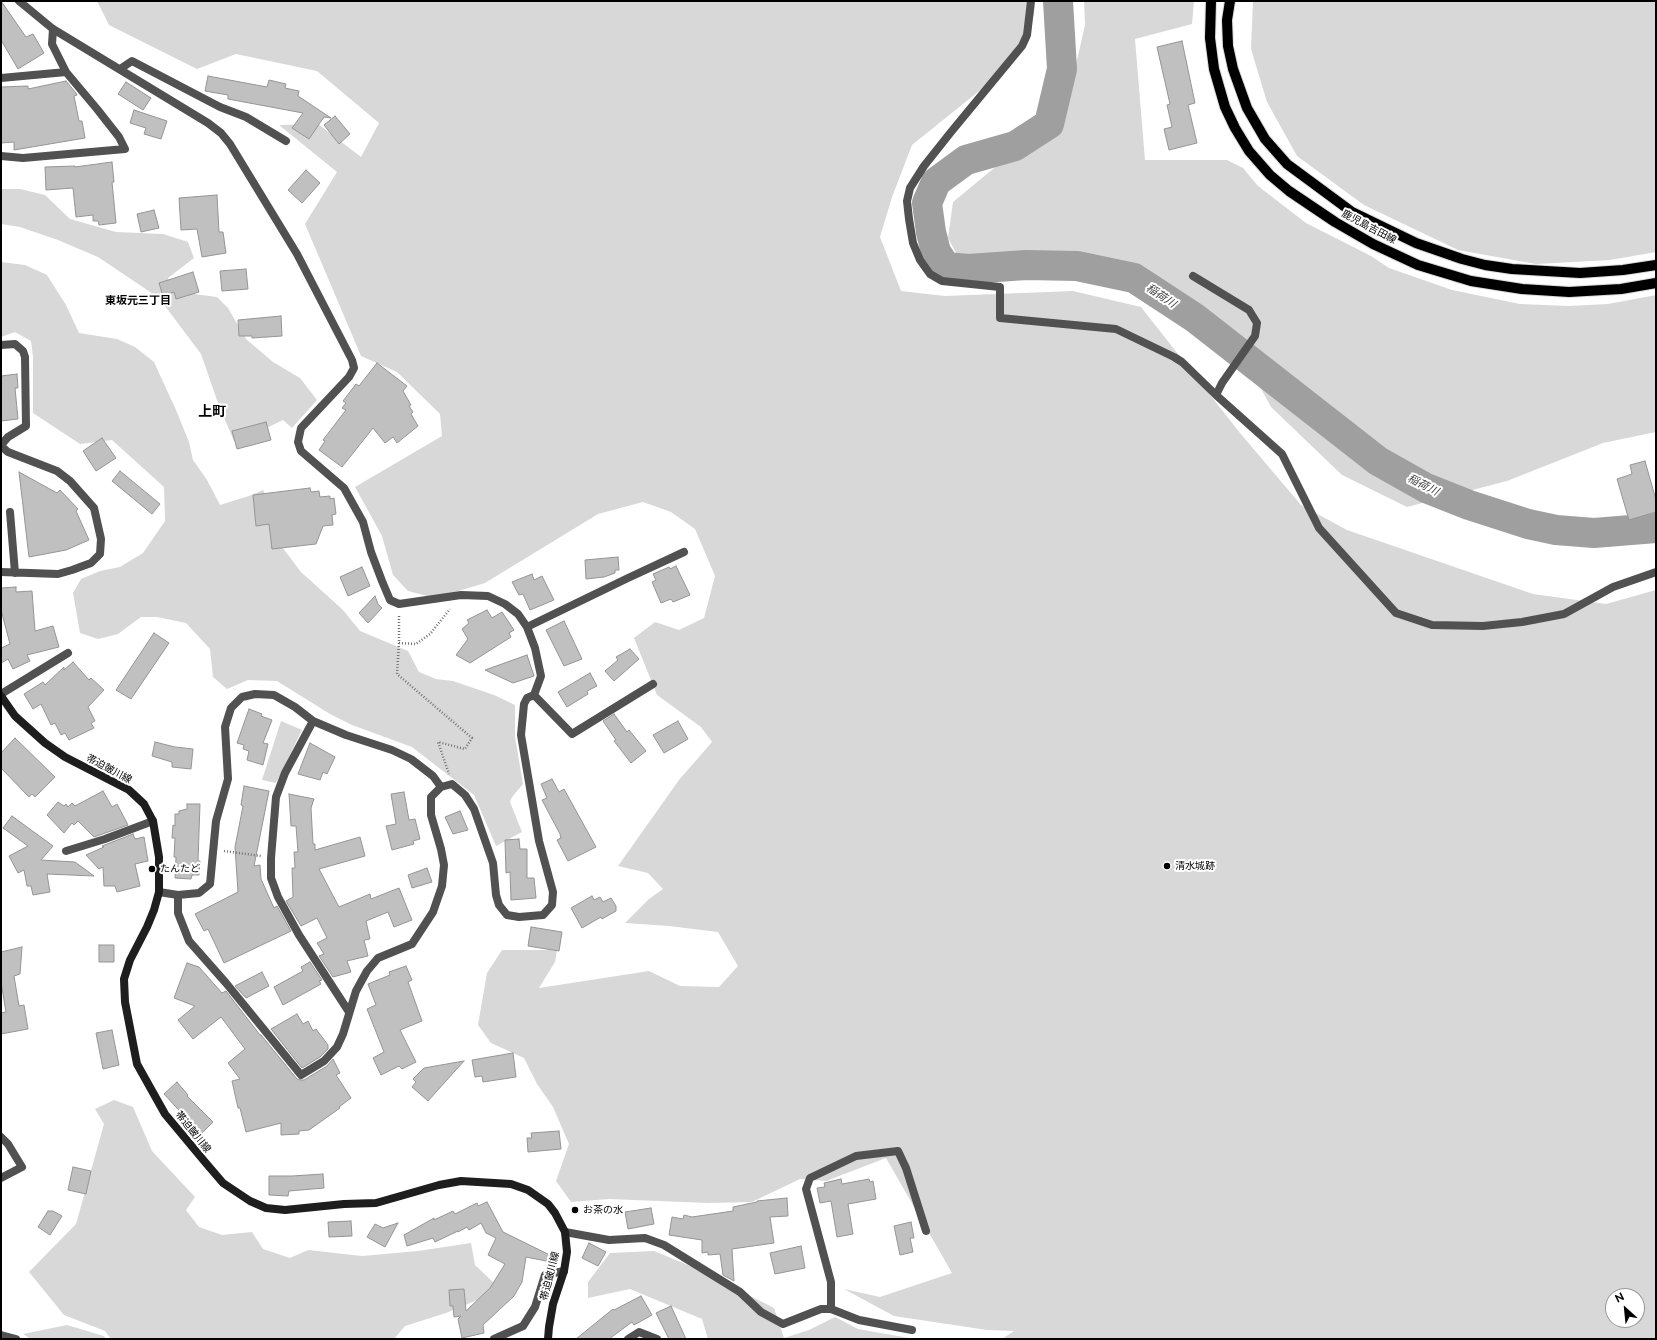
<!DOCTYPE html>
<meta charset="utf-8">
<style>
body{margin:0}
#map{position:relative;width:1657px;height:1340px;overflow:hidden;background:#fff;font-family:Raleway,sans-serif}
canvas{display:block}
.frame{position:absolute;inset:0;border:2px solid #000;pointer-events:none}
.north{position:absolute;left:1605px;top:1288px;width:40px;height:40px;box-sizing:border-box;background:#fff;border:1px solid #999;border-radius:50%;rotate:333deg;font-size:11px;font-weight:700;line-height:16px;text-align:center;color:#000}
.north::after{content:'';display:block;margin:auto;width:14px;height:18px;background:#000;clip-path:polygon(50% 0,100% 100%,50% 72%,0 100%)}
</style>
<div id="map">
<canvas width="1657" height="1340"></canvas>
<div class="frame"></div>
<div class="north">N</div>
</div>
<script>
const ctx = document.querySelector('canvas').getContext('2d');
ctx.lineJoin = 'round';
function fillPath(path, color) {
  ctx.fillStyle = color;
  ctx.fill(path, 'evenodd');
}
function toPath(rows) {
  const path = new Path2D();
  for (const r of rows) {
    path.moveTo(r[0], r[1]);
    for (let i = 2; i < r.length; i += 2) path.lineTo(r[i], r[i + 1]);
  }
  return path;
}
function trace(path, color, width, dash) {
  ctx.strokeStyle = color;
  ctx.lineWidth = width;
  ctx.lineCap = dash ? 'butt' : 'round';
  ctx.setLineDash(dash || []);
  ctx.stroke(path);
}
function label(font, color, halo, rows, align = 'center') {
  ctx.font = font + ' Raleway,"Noto Sans JP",sans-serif';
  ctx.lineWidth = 4;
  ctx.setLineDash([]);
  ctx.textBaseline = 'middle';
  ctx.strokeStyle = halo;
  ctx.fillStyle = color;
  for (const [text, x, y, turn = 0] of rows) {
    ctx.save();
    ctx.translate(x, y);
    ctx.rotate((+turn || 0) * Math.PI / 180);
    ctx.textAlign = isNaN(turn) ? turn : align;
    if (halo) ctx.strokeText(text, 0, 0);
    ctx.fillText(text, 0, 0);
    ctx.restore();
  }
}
const green = toPath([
 [97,1,1035,1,1034,15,1004,71,912,145,892,197,880,237,901,291,945,296,1073,291,1141,307,1240,433,1301,505,1347,530,1533,594,1606,604,1656,590,1656,1339,1002,1339,1014,1331,987,1330,894,1316,844,1289,880,1297,952,1273,886,1158,826,1181,800,1179,752,1202,708,1203,609,1199,571,1202,556,1181,569,1144,553,1107,537,1084,524,1058,491,1043,478,1025,487,973,502,950,557,950,555,962,539,988,649,971,680,986,719,987,738,966,718,932,669,926,625,923,649,899,663,889,648,873,618,866,679,780,712,742,701,727,657,695,634,638,655,622,679,630,704,618,715,576,695,529,671,512,643,502,598,514,485,583,435,598,408,591,393,575,382,536,355,487,442,436,440,414,397,372,361,356,305,224,337,172,279,125,318,124,361,157,379,123,317,71,236,54,197,69,109,25],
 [1613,1296,1637,1296,1637,1320,1613,1320],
 [1084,1,1194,1,1192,24,1135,39,1145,160,1227,160,1243,168,1258,186,1306,223,1371,256,1389,268,1452,290,1520,304,1569,306,1608,304,1656,295,1656,432,1603,443,1507,481,1407,507,1342,475,1271,407,1229,330,1175,288,1101,263,960,260,948,238,953,202,1028,140,1070,91,1085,25],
 [1253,1,1656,1,1656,252,1610,260,1536,264,1458,250,1364,205,1297,156,1267,102,1251,49],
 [1,189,20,189,45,195,70,219,116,232,163,234,188,242,194,258,168,278,171,291,217,297,228,308,246,339,273,362,300,378,317,400,292,428,283,420,252,435,234,441,219,406,201,354,159,298,98,257,58,240,20,227,1,224],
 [1,262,25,265,47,275,66,305,79,333,117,339,135,347,154,362,176,410,189,442,193,460,207,480,220,505,249,496,263,490,276,516,276,539,301,572,343,610,360,631,408,651,419,672,436,679,453,681,494,695,515,705,515,737,523,784,512,797,510,802,522,832,496,846,474,795,412,747,352,725,330,714,277,681,248,680,227,689,213,677,210,649,186,623,157,617,141,617,118,634,98,639,80,633,73,593,81,579,100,571,120,567,143,553,165,521,164,487,112,440,80,444,33,413,33,357,31,341,15,332,1,337],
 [281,721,302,730,276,783,262,780],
 [114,1100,133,1107,152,1151,195,1197,186,1210,199,1227,222,1235,252,1232,263,1249,290,1258,308,1250,362,1256,418,1251,471,1243,475,1265,495,1284,489,1295,446,1313,405,1326,394,1339,111,1339,105,1331,64,1315,29,1272,76,1224,104,1124,95,1109],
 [654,1251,700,1270,774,1308,784,1338,809,1330,835,1317,858,1329,915,1339,708,1339,702,1319,630,1289,588,1298,588,1282,610,1253],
 [67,1325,104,1336,106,1339,31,1339,23,1334]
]);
const river = toPath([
 [1058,1,1062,69,1049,124,1015,146,966,160,936,182,927,203,931,232,936,252,946,267,968,269,1026,265,1077,266,1134,278,1195,318,1378,461,1426,488,1469,505,1528,524,1556,530,1594,533,1656,528]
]);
const building = toPath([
 [1,1,26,37,33,34,44,53,18,69,1,40,1,1],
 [1182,41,1195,103,1188,105,1197,143,1169,150,1164,129,1172,127,1167,105,1170,104,1157,47,1182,41],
 [208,76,267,87,269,80,286,84,285,88,299,91,298,96,331,118,324,117,309,139,292,128,303,113,228,99,228,95,205,91,208,76],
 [66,81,76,93,77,95,74,96,79,121,82,121,85,138,14,150,14,142,1,143,1,87,28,86,28,89,66,81],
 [126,82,151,98,143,110,118,94,126,82],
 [134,110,167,121,161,139,144,134,146,128,130,123,134,110],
 [335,116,350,134,339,144,324,125,335,116],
 [112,162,114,182,112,182,116,223,99,225,98,221,93,221,93,215,76,217,73,188,46,190,45,167,75,166,75,167,112,162],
 [306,170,320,183,302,203,288,190,306,170],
 [217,195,219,232,223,232,226,253,202,257,197,229,181,230,179,198,217,195],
 [154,210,159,228,141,232,137,214,154,210],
 [246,269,248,289,222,291,220,271,246,269],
 [193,272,199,292,176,299,174,292,163,296,159,283,193,272],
 [281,316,282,336,252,338,252,336,239,336,238,320,281,316],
 [377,363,407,386,403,391,411,405,409,406,413,412,411,414,418,426,397,443,393,437,385,443,373,428,342,467,319,450,325,441,323,440,346,410,342,408,346,403,343,401,356,384,359,386,377,363],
 [17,374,18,388,15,388,18,419,1,421,1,376,17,374],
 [266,422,271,440,237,449,232,431,266,422],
 [102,438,116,458,96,471,83,451,102,438],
 [1645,461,1656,500,1656,512,1629,520,1617,479,1632,474,1630,465,1645,461],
 [120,471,160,504,152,514,112,481,120,471],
 [19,472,57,493,60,490,78,509,76,511,89,540,66,550,29,557,19,472],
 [310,488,311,492,319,491,320,497,330,496,330,499,334,498,336,514,332,515,333,525,323,526,316,544,272,549,269,524,256,526,253,495,310,488],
 [618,557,619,570,615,570,615,573,604,577,586,579,585,560,618,557],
 [676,566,690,595,673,602,671,599,661,603,652,582,656,580,653,574,669,567,670,569,676,566],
 [362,567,370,586,348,596,340,577,362,567],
 [532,574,534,580,542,576,554,600,530,610,523,594,519,595,512,582,532,574],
 [16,587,16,592,32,591,35,631,53,626,59,647,27,655,30,661,13,669,8,659,1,663,1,648,10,644,1,610,1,588,16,587],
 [375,596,378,604,382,608,368,623,359,613,375,596],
 [487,610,492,618,502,612,514,630,509,633,511,637,470,663,456,655,468,639,462,629,469,623,467,620,487,610],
 [564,621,582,659,564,666,546,630,564,621],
 [154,633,169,643,131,699,116,690,154,633],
 [630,649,639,659,614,681,605,671,618,660,616,657,630,649],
 [527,655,534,676,513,683,485,670,527,655],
 [73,662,89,680,91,678,104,690,88,707,95,721,91,723,94,728,69,740,65,733,61,735,55,723,51,725,41,704,33,709,24,694,43,682,45,685,64,667,64,670,73,662],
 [590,673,597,686,587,691,588,694,567,707,558,692,590,673],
 [249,709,262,714,261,716,272,720,263,743,268,744,263,765,247,760,249,751,243,749,244,745,237,743,249,709],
 [614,714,627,732,629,730,646,751,631,763,614,741,616,740,603,721,614,714],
 [678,721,688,739,664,753,653,735,678,721],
 [15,738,55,777,35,797,32,794,29,797,1,768,1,753,15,738],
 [155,742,175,747,193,749,191,769,172,767,172,762,152,756,155,742],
 [310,743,335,757,327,774,323,772,320,780,298,774,310,743],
 [552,779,559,792,564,789,596,847,568,861,557,840,561,838,560,834,542,800,547,798,541,784,552,779],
 [244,786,269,791,254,866,260,865,261,879,274,908,277,906,291,931,224,963,208,929,204,931,195,914,238,892,235,847,243,806,241,805,244,786],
 [103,791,112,807,117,804,128,825,94,837,78,821,74,825,72,823,64,833,47,815,58,802,64,806,66,804,68,807,72,803,75,806,103,791],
 [404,792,409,820,415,819,420,839,413,841,414,844,392,850,386,826,396,824,391,794,404,792],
 [289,794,314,799,311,808,313,844,315,844,315,850,360,837,365,856,319,869,339,907,370,894,371,899,399,888,412,920,394,927,388,912,366,921,370,939,364,940,368,956,347,961,351,972,333,977,319,956,324,954,317,943,327,938,317,918,301,926,286,901,293,897,292,868,295,868,294,852,298,852,296,826,291,826,289,794],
 [187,804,200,804,198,861,200,861,199,875,192,875,191,879,175,878,176,857,174,857,175,838,172,838,173,825,175,826,175,814,179,814,179,811,187,809,187,804],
 [460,811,468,830,453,834,445,817,460,811],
 [12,816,53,846,41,860,75,862,94,876,47,874,50,892,33,895,31,886,27,886,24,870,18,873,9,856,28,846,3,828,12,816],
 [133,834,135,839,144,837,148,861,135,864,140,886,117,892,115,886,104,886,103,867,99,869,86,855,104,847,102,846,133,834],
 [519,839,520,849,527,849,527,878,534,878,536,898,511,900,510,872,506,873,505,840,519,839],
 [427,868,432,882,412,888,408,875,427,868],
 [592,896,594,900,600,897,603,902,611,898,616,906,616,911,602,919,601,917,582,928,571,908,592,896],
 [531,927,562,932,559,951,528,946,531,927],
 [99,945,114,945,114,962,99,962,99,945],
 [22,947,20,974,14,976,19,1006,24,1005,28,1029,1,1034,1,1013,6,1012,1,982,1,952,22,947],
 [310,962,322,980,319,981,321,984,283,1005,274,987,303,971,301,967,310,962],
 [187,963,199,967,222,993,226,991,260,1035,261,1035,297,1079,301,1080,304,1080,327,1066,333,1059,340,1073,336,1075,351,1098,339,1107,340,1108,309,1130,299,1131,299,1134,281,1135,281,1123,246,1132,240,1108,238,1108,232,1081,240,1079,228,1063,245,1049,221,1017,193,1039,178,1020,195,1006,174,998,187,963],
 [406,966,412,980,408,982,422,1021,400,1030,416,1062,402,1069,399,1066,381,1075,373,1058,384,1052,367,1009,376,1005,368,984,390,975,389,972,406,966],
 [262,972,269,986,246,998,235,986,262,972],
 [297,1014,303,1024,308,1021,313,1031,316,1029,328,1045,328,1049,320,1057,302,1068,271,1029,297,1014],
 [112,1030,119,1065,103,1069,96,1033,112,1030],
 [513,1053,516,1077,483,1082,482,1076,475,1077,472,1060,513,1053],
 [464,1061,428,1101,412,1087,416,1082,413,1079,424,1068,464,1061],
 [177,1082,188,1095,187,1096,213,1122,201,1134,164,1094,177,1082],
 [559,1131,561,1149,528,1152,527,1138,532,1138,531,1133,559,1131],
 [73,1167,91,1171,86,1194,68,1190,73,1167],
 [323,1174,324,1188,289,1191,288,1196,269,1195,269,1176,292,1176,323,1174],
 [841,1179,842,1184,869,1179,870,1182,873,1181,876,1199,848,1204,853,1234,837,1237,831,1201,820,1203,817,1188,825,1187,824,1183,841,1179],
 [787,1198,788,1216,770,1217,774,1243,732,1249,734,1281,723,1275,720,1254,708,1255,708,1252,702,1253,702,1240,669,1235,672,1217,683,1219,684,1215,692,1217,733,1211,733,1207,757,1202,757,1201,787,1198],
 [487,1202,503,1232,558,1259,556,1263,526,1257,522,1282,514,1296,483,1325,484,1333,462,1338,458,1319,461,1316,454,1317,453,1306,450,1306,449,1290,464,1289,466,1311,490,1288,505,1264,488,1255,496,1238,486,1233,481,1223,469,1230,467,1227,458,1232,458,1231,435,1242,433,1238,407,1246,404,1235,434,1218,434,1220,453,1211,455,1214,477,1203,478,1206,487,1202],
 [651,1208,654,1224,628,1229,625,1212,651,1208],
 [48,1211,53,1211,62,1216,50,1235,38,1227,48,1211],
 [351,1221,352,1236,329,1237,328,1222,351,1221],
 [911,1222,914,1238,910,1238,913,1252,900,1255,894,1226,911,1222],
 [398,1223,385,1247,367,1237,375,1224,383,1228,398,1223],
 [589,1243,606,1252,598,1266,582,1258,589,1243],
 [801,1246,805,1268,775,1274,770,1253,801,1246],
 [641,1296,652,1315,634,1325,632,1322,609,1339,576,1339,613,1309,614,1310,641,1296],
 [671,1306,686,1339,669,1339,656,1313,671,1306]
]);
const path = toPath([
 [399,616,399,643,416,644,430,634,450,609],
 [399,643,397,674,472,738,465,749,438,742,449,774],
 [224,851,261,856]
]);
const street = toPath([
 [19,1,53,29,208,123,221,133,230,144,297,254,352,360,354,368,349,377,301,428,298,442,301,451,344,488,363,522,371,552,382,581,390,600,399,604,461,595,488,596,505,604,518,614,527,627,535,648,541,676,534,695],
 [1031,1,1027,35,1022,46,951,132,924,166,910,188,907,201,909,219,913,243,920,260,930,274,942,281,1000,287,1000,318,1116,329,1174,357,1182,362,1216,395],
 [120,69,132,61,220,107,246,117,286,141],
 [1,78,66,72,52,44,53,29],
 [1,156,23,158,125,149,119,137,97,109,66,72],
 [1193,276,1249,310,1257,323,1255,336,1222,383,1216,395,1282,454,1319,528,1396,613,1432,625,1483,626,1522,622,1564,614,1613,587,1656,572],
 [1,345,15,344,23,351,25,357,26,426,8,437,1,445],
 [1,446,8,452,57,471,70,481,94,508,101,539,100,554,91,563,72,570,58,574,1,572],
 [10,512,15,573],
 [527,627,628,578,684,552],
 [1,694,68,653],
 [313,721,285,773,276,797,271,858,271,878,278,897,299,935,349,1012],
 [66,851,105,839,153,821],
 [159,892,178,895,199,893,210,884,216,821,228,779,225,727,231,708,242,697,255,694,274,695,295,707,313,721,346,735,392,750,411,759,433,776,441,787],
 [178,895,178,913,189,941,226,983,301,1075,324,1061,337,1047,343,1034,356,991,367,971,378,958,412,944,433,912,442,886,444,865,441,849,431,815,431,797,441,787,452,784,465,795,474,809,493,863,496,895,499,905,507,915,519,917,543,915,552,905,553,892,539,841,521,735,524,704,527,698,534,695,572,734,653,684],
 [1,1137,8,1144,22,1167,1,1178],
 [565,1232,609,1240,645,1238,664,1245,740,1292,761,1312,783,1324,821,1309,831,1309,859,1320,912,1330],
 [831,1309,831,1282,806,1189,810,1178,856,1156,898,1151,906,1168,926,1231],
 [1,1335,16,1339],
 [494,1339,523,1326,535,1307,545,1275,564,1271],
 [628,1339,639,1332,657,1339]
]);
const secondary = toPath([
 [1,696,15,716,45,743,65,757,129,790,144,804,153,821,159,857,159,892,154,910,147,927,130,960,124,979,125,1002,137,1064,165,1114,205,1162,223,1183,250,1201,266,1208,285,1210,344,1204,376,1203,439,1185,461,1181,511,1184,528,1190,548,1204,555,1213,565,1232,567,1252,564,1271,553,1304,549,1327,548,1339]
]);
const primary = toPath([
 [1211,1,1210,38,1214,69,1225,107,1235,128,1249,151,1270,175,1289,191,1335,222,1373,244,1418,265,1471,281,1522,289,1569,292,1621,289,1656,283],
 [1230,1,1227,20,1228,46,1233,69,1247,108,1265,139,1287,164,1352,212,1416,243,1462,259,1485,265,1512,269,1580,273,1623,270,1656,265]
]);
const markers = [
 [1167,866,4,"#000"],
 [152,869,4,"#000"],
 [575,1210,4,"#000"]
];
const streetNames = [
 ["鹿児島吉田線",1369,227,28],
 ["帯迫皷川線",109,769,28],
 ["帯迫皷川線",193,1132,51],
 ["帯迫皷川線",550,1276,-76]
];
const poiNames = [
 ["清水城跡",1175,866],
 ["たんたど",160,869],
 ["お茶の水",583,1210]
];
const waterNames = [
 ["稲荷川",1161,296,34],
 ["稲荷川",1423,485,27]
];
const neighbourhoodNames = [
 ["東坂元三丁目",138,301]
];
const districtNames = [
 ["上町",212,412]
];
fillPath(green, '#d8d8d8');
trace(river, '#9f9f9f', 30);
fillPath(building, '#c0c0c0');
trace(building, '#959595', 1);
trace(primary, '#dbdbdb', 12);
trace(path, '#737373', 2.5, [1, 2]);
trace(street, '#515151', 8);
trace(secondary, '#1e1e1e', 8);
trace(primary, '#000', 10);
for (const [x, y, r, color] of markers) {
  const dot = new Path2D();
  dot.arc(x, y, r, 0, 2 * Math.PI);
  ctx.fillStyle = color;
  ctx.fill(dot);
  trace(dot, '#fff', 1.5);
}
label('10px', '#000', '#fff', streetNames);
label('10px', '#000', '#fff', poiNames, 'left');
label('italic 11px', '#404040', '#fff', waterNames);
label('bold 11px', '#000', '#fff', neighbourhoodNames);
label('bold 14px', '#000', '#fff', districtNames);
</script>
